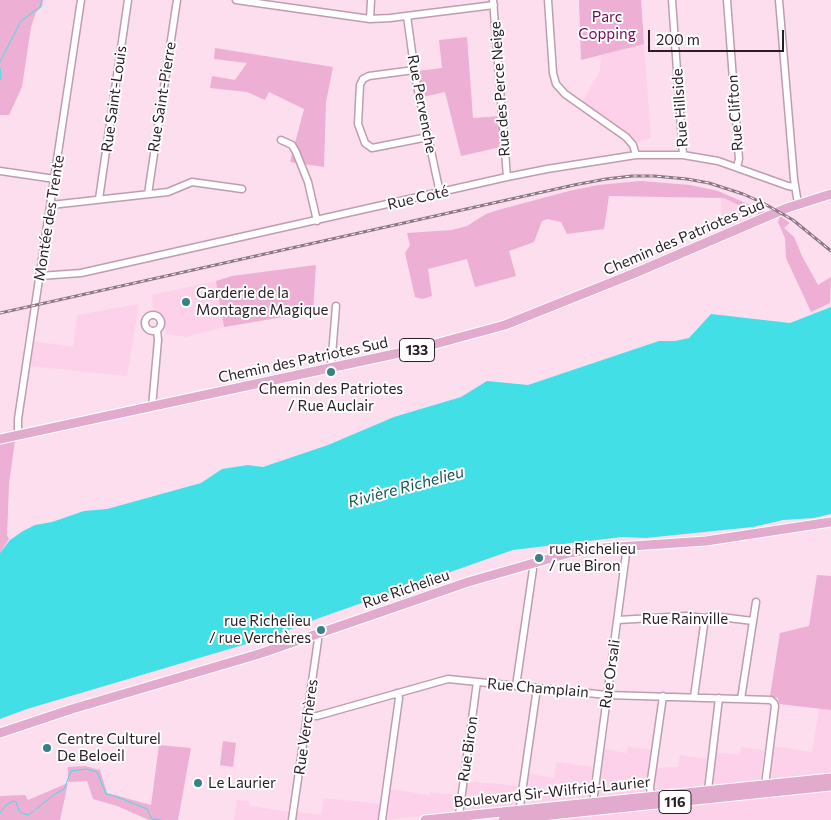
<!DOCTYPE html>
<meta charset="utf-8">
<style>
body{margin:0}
#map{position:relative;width:831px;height:820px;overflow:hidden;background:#fcdeef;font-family:Commissioner,sans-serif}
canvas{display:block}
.scale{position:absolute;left:648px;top:30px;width:136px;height:22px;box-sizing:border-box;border:2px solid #2a1d25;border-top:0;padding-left:6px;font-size:15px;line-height:18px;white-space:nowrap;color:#2a1d25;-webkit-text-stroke:4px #fff;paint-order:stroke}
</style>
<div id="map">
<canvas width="831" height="820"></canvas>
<div class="scale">200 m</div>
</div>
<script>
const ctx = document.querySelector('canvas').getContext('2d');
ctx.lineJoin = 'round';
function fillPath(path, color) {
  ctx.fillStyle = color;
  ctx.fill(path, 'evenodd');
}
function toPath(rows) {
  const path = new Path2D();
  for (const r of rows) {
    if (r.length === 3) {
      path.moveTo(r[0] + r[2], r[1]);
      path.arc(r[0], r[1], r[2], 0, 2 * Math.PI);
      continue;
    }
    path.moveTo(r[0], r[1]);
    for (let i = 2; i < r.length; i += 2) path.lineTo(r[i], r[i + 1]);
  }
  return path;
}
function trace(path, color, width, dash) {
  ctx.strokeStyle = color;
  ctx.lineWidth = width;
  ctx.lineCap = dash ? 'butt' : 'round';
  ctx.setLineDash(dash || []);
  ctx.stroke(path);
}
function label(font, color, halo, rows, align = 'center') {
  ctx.font = font + ' Commissioner,sans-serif';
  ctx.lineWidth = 4;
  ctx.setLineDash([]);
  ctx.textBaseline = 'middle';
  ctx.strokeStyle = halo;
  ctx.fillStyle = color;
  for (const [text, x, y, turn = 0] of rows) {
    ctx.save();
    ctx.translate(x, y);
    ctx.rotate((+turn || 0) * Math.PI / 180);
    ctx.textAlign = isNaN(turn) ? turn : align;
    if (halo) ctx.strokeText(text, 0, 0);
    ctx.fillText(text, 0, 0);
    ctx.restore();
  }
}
const built = toPath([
 [644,44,651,138,635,143,622,128,582,102,600,71,601,55],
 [721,198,724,198,760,215,722,232],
 [216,281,224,327,186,337,166,334,163,318,153,309,152,295],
 [139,304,127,376,29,366,33,341,73,347,77,315],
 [819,709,831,710,831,774,770,780,773,746,812,752],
 [628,747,652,750,647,789,644,792,599,796,597,793,603,749,627,753],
 [741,747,764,750,760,780,713,785,716,752,740,755],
 [680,755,707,759,703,786,655,790,657,768,678,767],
 [557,762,593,767,589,797,526,803,525,801,529,774,554,778],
 [467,781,518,786,516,799,512,805,465,810,463,807],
 [390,789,429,795,430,792,457,795,455,810,453,812,387,820],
 [831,791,831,820,539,820,771,797],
 [324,798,380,804,378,820,296,820,298,812,321,815],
 [237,800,249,801,249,805,250,806,290,812,288,820,234,820]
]);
const green = toPath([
 [0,0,43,0,42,7,36,12,31,27,22,87,9,115,0,115],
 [579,0,641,0,644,44,581,60],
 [467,37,473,118,499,116,501,147,461,156,445,92,423,97,418,71,442,68,439,40],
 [215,48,333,67,326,102,324,167,290,162,304,109,269,92,265,100,247,92,210,88,212,76,235,80,247,63,214,59],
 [641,181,690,185,718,191,766,212,760,215,724,198,609,196,604,229,567,234,561,222,547,219,542,221,534,242,509,251,516,276,475,287,467,259,428,269,432,296,422,299,415,297,405,253,410,245,407,233,452,230,467,226,486,214,498,210,569,191,598,185],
 [780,216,790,223,784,228,794,237,802,256,818,285,831,277,830,303,811,312,786,258,785,238,778,222],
 [316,265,313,312,224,327,216,281,232,276],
 [15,440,9,484,7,535,9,539,0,553,0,444],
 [817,575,831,576,831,710,779,704,778,698,770,696,780,633,809,626],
 [223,741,236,743,233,767,220,765],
 [159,745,191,748,178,820,149,820,117,806,93,799,87,781,68,782,68,767,85,766,100,770,107,793,151,805],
 [68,783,60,820,0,820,0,796,25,795,28,800]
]);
const water = toPath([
 [831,307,831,514,814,518,783,520,753,527,646,538,622,537,513,550,322,617,270,637,27,709,0,719,0,553,10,540,23,531,35,525,52,522,84,511,107,509,201,483,222,469,248,465,263,467,328,445,394,417,461,397,487,381,528,385,659,341,675,341,689,338,711,314,790,323]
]);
const stream = toPath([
 [0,62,21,21,40,7,42,0],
 [0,68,1,77,0,80],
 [36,809,55,794,64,789,71,771,87,769,97,772,106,794,115,796,147,809,152,819,161,820],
 [0,813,6,805,13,801,16,802,19,811,22,813,28,815,34,811]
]);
const minor = toPath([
 [236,0,370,19,390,18,494,5],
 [493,0,507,177],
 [548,0,553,73,556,84,565,94,626,137,633,145,636,155],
 [672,0,683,155],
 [727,0,739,159,737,167],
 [779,0,794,179,798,204],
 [407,16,416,81,440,193],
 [370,19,371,0],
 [414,70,369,76,363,79,360,85,358,124,365,143,372,148,428,137],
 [281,140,292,145,296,152,308,182,317,221],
 [0,171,55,179],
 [148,194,177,0],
 [99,199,128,0],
 [51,205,168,192,192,182,242,189],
 [40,276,81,273,507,177,547,169,636,155,683,155,718,161,788,186,794,187],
 [153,323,8],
 [331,367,336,306],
 [152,407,158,340,157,330],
 [18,436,18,419,81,0],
 [618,620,687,616,705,618,712,616,753,621],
 [516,686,533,569,532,563],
 [694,697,705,618],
 [741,699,756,602],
 [308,716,317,716,448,679,607,695,771,700,774,703,775,706,765,785],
 [708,790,719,698],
 [651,796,650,787,663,696],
 [594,801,594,795,627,546],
 [519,813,537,688],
 [459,815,477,682],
 [292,820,318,640,317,635],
 [382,820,399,698,397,693]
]);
const major = toPath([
 [0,439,413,350,505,325,635,273,787,208,831,194],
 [0,733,72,709,259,654,468,582,569,553,603,548,706,541,831,522],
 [425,820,831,778],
 [503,820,831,786]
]);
const rail = toPath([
 [0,313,574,185,606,179,632,176,654,176,687,179,709,183,743,194,763,203,793,220,831,251]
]);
const markers = [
 [186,302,5,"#398185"],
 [331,372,5,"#398185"],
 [539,558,5,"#398185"],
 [321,630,5,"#398185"],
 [47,748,5,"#398185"],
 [198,783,5,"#398185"]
];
const shields = [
 [417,350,35],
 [675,802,32]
];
const shieldNames = [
 ["133",417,350],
 ["116",675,802]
];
const parkNames = [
 ["Parc",607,17],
 ["Copping",607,34]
];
const streetNames = [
 ["Rue des Perce Neige",500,89,-94],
 ["Rue Saint-Pierre",162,97,-81],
 ["Rue Saint-Louis",114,99,-82],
 ["Rue Pervenche",422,104,79],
 ["Rue Hillside",680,108,-94],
 ["Rue Clifton",735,113,-94],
 ["Rue Coté",418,198,-13],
 ["Montée des Trente",49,218,-81],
 ["Chemin des Patriotes Sud",684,237,-23],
 ["Chemin des Patriotes Sud",303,360,-12],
 ["Rue Richelieu",406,589,-19],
 ["Rue Rainville",685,619],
 ["Rue Orsali",610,674,-82],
 ["Rue Champlain",538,688,5],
 ["Rue Verchères",306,727,-82],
 ["Rue Biron",468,749,-82],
 ["Boulevard Sir-Wilfrid-Laurier",552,792,-6]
];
const poiNames = [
 ["Garderie de la",196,293],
 ["Montagne Magique",196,310],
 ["Chemin des Patriotes",331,389,"center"],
 ["/ Rue Auclair",331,406,"center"],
 ["rue Richelieu",549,549],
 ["/ rue Biron",549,566],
 ["rue Richelieu",311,621,"right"],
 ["/ rue Verchères",311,638,"right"],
 ["Centre Culturel",57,739],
 ["De Beloeil",57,756],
 ["Le Laurier",208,783]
];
const waterNames = [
 ["Rivière Richelieu",406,487,-15]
];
fillPath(built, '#fcd1e9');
fillPath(green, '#edafd3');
fillPath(water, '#42dfe6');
trace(stream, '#42dfe6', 1);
trace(minor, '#be9db0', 9);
trace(major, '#fff', 11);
trace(minor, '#fff', 6);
trace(major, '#e2abcd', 9);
trace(rail, '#8c7784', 3);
trace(rail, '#fff', 1, [4]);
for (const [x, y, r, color] of markers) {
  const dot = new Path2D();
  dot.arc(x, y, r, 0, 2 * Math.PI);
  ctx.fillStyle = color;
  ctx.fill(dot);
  trace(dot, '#fff', 2);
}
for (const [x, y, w] of shields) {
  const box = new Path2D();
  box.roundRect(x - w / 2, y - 11.5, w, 23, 4);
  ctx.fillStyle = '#fff';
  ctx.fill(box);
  trace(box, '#2a1d25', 1);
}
label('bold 14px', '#2a1d25', null, shieldNames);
label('15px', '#740556', '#fff', parkNames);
label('15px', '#2a1d25', '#fff', streetNames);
label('15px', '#2a1d25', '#fff', poiNames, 'left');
label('italic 16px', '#155659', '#fff', waterNames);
</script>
